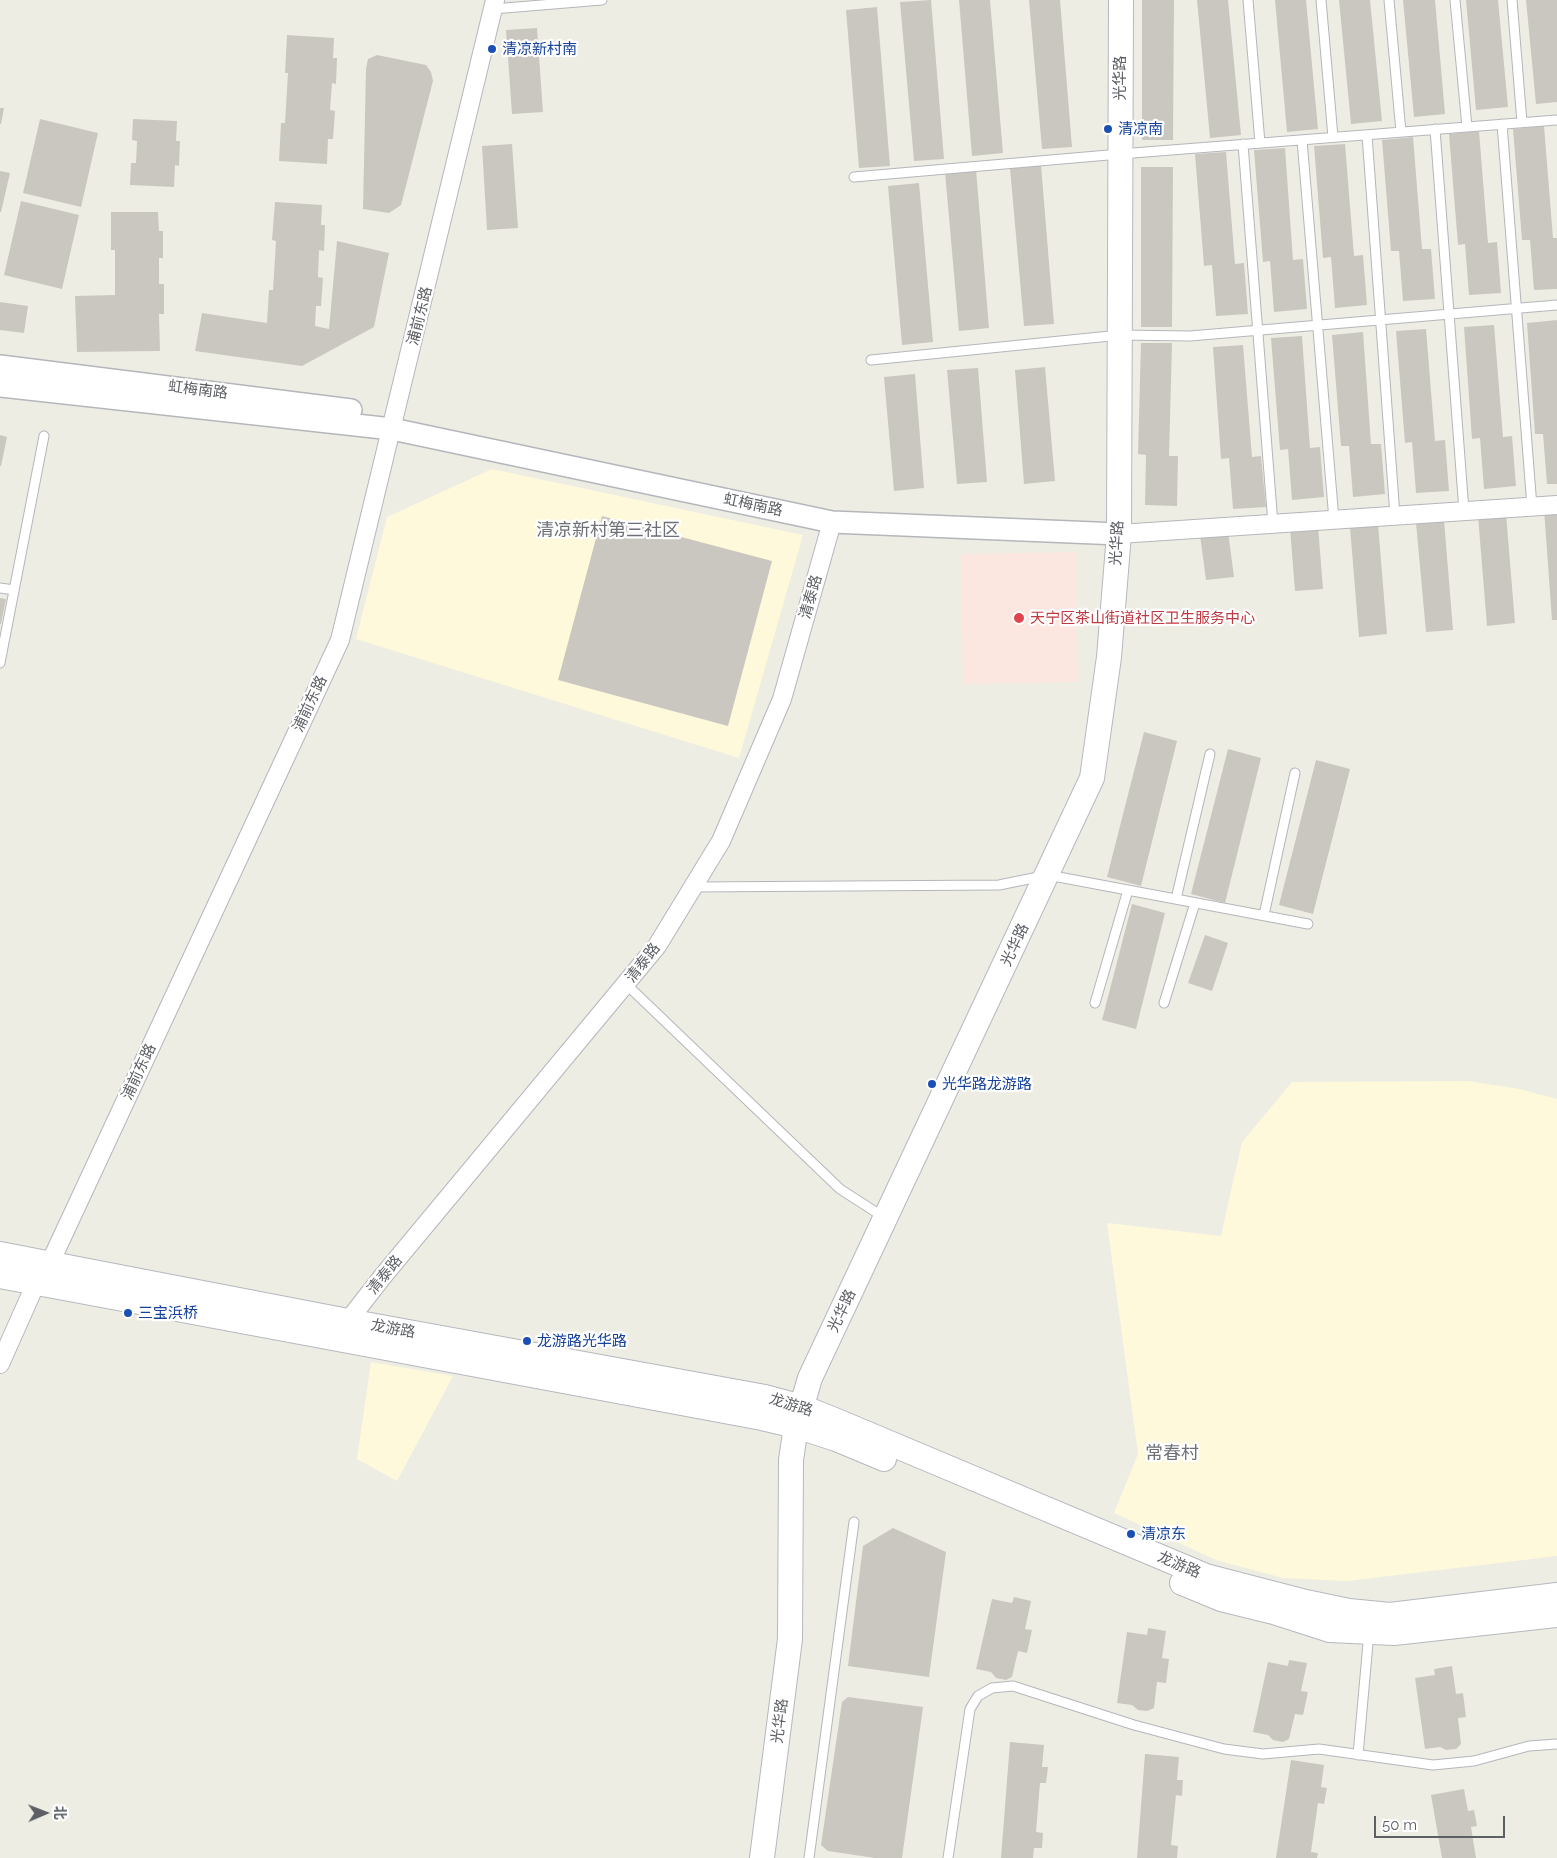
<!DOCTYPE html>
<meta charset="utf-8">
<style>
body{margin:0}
#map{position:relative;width:1557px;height:1858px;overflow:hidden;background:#eeede4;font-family:Raleway,"Noto Sans SC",sans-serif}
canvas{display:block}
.north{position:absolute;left:20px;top:1788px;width:50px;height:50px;-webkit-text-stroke:4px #fff;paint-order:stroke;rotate:89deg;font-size:14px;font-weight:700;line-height:20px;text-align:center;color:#5c5f64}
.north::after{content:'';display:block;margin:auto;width:18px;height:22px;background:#5c5f64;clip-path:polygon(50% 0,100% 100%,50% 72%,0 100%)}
.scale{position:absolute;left:1374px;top:1816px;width:131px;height:22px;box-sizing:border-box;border:2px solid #5c5f64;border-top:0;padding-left:6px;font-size:15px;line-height:18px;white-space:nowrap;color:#5c5f64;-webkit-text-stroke:4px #fff;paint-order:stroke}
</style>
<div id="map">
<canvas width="1557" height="1858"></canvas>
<div class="north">北</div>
<div class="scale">50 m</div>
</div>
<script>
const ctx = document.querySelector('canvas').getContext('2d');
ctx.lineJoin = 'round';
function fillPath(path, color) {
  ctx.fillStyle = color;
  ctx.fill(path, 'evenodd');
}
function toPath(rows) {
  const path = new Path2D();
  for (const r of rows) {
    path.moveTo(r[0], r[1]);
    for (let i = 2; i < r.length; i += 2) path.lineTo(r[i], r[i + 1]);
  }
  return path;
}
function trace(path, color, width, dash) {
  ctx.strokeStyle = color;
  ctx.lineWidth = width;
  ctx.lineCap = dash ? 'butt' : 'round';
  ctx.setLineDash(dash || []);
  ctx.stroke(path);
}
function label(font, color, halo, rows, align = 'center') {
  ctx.font = font + ' Raleway,"Noto Sans SC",sans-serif';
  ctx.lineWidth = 4.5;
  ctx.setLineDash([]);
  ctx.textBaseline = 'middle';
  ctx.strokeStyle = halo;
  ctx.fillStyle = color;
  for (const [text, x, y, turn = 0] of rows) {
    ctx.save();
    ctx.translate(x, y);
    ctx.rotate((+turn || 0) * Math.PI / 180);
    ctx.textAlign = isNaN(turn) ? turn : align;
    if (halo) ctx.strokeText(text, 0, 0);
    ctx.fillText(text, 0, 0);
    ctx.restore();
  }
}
const commercial = toPath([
 [492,469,803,535,739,758,356,639,387,517],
 [1468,1081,1519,1089,1557,1099,1557,1556,1347,1581,1283,1578,1216,1560,1114,1513,1138,1454,1107,1223,1221,1236,1242,1142,1292,1082],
 [371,1362,453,1376,397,1481,357,1459]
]);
const medical = toPath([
 [1075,552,1077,682,963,684,961,554]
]);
const building = toPath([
 [931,0,944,159,914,161,900,2],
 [959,0,990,0,1003,153,972,156],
 [1029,0,1060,0,1072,147,1042,149],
 [1142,0,1174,0,1173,140,1142,140],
 [1197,0,1228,0,1241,135,1210,138],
 [1275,0,1306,0,1318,129,1287,132],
 [1339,0,1370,0,1382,121,1351,124],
 [1403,0,1435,0,1445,114,1414,117],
 [1466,0,1498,0,1508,107,1476,110],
 [1526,0,1557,0,1557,102,1536,104],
 [877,7,890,166,859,168,846,10],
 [537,28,543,112,512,114,506,30],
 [287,35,334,38,333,58,337,58,336,84,332,83,330,110,335,111,333,139,328,139,327,164,279,161,281,123,285,123,288,73,285,73],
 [377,55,426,65,431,72,433,81,401,205,389,213,363,209,366,69,368,59],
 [0,108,4,108,1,124,0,124],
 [40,119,98,133,81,207,23,193],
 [133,119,177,121,176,141,180,141,179,166,175,165,174,187,130,185,131,163,136,163,137,141,132,140],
 [1544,126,1553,238,1557,238,1557,289,1534,290,1530,240,1522,240,1513,129],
 [1479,131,1488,243,1497,242,1501,293,1469,295,1465,244,1458,245,1449,134],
 [1413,137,1422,249,1431,249,1435,299,1403,301,1399,251,1391,251,1382,140],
 [512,144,518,228,487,230,482,146],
 [1345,144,1354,256,1363,255,1367,305,1335,308,1331,257,1323,258,1314,146],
 [1285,148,1293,260,1303,259,1307,309,1274,312,1270,261,1263,262,1254,150],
 [1226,152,1235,264,1244,263,1248,314,1216,316,1212,265,1204,266,1195,154],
 [1041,165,1054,324,1024,326,1010,168],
 [1141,167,1173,167,1172,327,1141,327],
 [976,169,989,328,959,331,945,172],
 [0,171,10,173,1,212,0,212],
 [919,183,933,342,902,345,888,186],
 [21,201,79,215,62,289,4,275],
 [275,202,322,205,321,225,325,225,324,251,319,250,318,277,323,278,321,306,316,306,315,326,329,329,337,241,389,253,374,327,302,366,195,351,202,313,267,323,269,290,273,290,276,241,272,240],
 [111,212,158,212,159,231,163,231,163,258,159,258,159,284,164,284,164,314,159,314,160,351,77,352,75,296,115,295,115,250,111,250],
 [0,302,28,306,24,333,0,330],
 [1557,320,1557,484,1547,484,1543,434,1535,434,1527,323],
 [1494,325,1503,437,1512,436,1516,486,1484,489,1480,438,1472,439,1464,327],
 [1426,329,1435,441,1445,440,1449,491,1416,493,1412,442,1405,443,1396,331],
 [1363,332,1371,444,1381,444,1385,494,1353,497,1349,446,1341,446,1332,335],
 [1302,336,1310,448,1320,447,1324,497,1292,500,1288,449,1280,450,1271,338],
 [1141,343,1172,343,1169,456,1178,456,1177,506,1145,505,1146,455,1138,454],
 [1243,345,1252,457,1261,456,1266,507,1233,509,1229,458,1221,459,1213,347],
 [1045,367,1055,481,1024,484,1015,370],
 [978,368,987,482,957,484,947,370],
 [915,374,924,488,894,491,884,377],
 [0,435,7,437,1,466,0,466],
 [1557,508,1557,620,1552,620,1544,509],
 [1506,514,1515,623,1487,626,1478,516],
 [602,516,772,561,728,726,558,680],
 [1444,520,1453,630,1426,632,1416,523],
 [1378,524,1387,634,1359,637,1350,527],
 [1318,526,1323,589,1295,591,1290,528],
 [1228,531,1234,577,1206,580,1200,535],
 [0,598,6,599,1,624,0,624],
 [1144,732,1177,741,1141,886,1107,877],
 [1228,749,1261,758,1225,903,1191,894],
 [1316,760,1350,769,1313,914,1279,905],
 [1132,904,1165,913,1136,1029,1102,1020],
 [1205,935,1228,943,1212,991,1188,983],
 [893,1528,946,1552,929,1677,848,1666,863,1546],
 [1014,1597,1031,1601,1025,1629,1032,1630,1027,1653,1018,1651,1012,1677,1006,1680,996,1678,991,1672,976,1669,992,1599,1012,1603],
 [1148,1628,1166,1631,1162,1658,1169,1659,1166,1683,1157,1682,1154,1708,1147,1711,1138,1710,1132,1705,1117,1703,1127,1632,1147,1635],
 [1289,1660,1307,1663,1301,1691,1308,1692,1303,1715,1295,1714,1289,1739,1283,1742,1273,1740,1268,1735,1253,1732,1268,1662,1288,1666],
 [1452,1666,1456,1694,1463,1693,1466,1717,1458,1718,1461,1744,1456,1749,1446,1750,1440,1747,1425,1749,1415,1678,1435,1675,1434,1669],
 [848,1697,923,1707,902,1858,875,1858,828,1851,821,1845,842,1702],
 [1010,1742,1044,1745,1042,1767,1048,1767,1046,1783,1040,1783,1036,1832,1043,1833,1042,1848,1034,1848,1033,1858,1001,1858],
 [1145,1754,1179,1757,1177,1780,1183,1780,1182,1796,1176,1795,1171,1845,1178,1846,1177,1858,1137,1858],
 [1291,1760,1324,1765,1321,1787,1327,1788,1324,1804,1318,1803,1311,1852,1318,1853,1317,1858,1276,1858],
 [1464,1789,1468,1811,1474,1810,1477,1826,1471,1827,1476,1858,1442,1858,1431,1795]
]);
const service = toPath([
 [1248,0,1260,143],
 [1321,0,1333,137],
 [1389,0,1401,132],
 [1455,0,1467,127],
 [1512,0,1522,122],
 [493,9,602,0],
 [1502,124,1532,507],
 [1435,129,1464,511],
 [1367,135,1395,516],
 [1302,140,1334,520],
 [1243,144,1273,524],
 [854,177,1120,154,1557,120],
 [871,360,1120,335,1190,336,1557,305],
 [0,588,14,590],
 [0,663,44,436],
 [693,887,999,885,1048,875,1308,924],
 [1176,899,1210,754],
 [1264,915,1295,773],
 [626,984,840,1189,885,1218],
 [1095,1003,1128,890],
 [1164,1003,1195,903],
 [1358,1755,1369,1632],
 [809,1858,854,1522],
 [948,1858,970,1709,978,1696,992,1688,1013,1686,1134,1725,1224,1749,1263,1754,1319,1749,1433,1765,1474,1761,1529,1746,1557,1744]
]);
const minor = toPath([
 [1119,534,1557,505],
 [346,1330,348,1321,383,1276,657,946,721,841,782,699,832,522],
 [0,1364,36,1283,50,1263,340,640,495,0]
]);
const tertiary = toPath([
 [0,366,351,410],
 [0,386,392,429,832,522,1119,534]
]);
const secondary = toPath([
 [0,1254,348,1321,765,1397,802,1407,837,1421,1206,1576,1306,1602,1349,1611,1390,1615,1557,1595],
 [0,1276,762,1418,796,1426,836,1439,884,1459],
 [1182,1583,1221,1599,1274,1612,1330,1630,1394,1633,1557,1615],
 [762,1858,790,1639,791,1460,796,1426,810,1378,1092,778,1109,657,1119,534,1121,0]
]);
const markers = [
 [492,49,5,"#1a4fb4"],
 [1108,129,5,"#1a4fb4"],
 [1019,618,6,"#e0444e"],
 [932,1084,5,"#1a4fb4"],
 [128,1313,5,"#1a4fb4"],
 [527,1341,5,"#1a4fb4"],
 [1131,1534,5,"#1a4fb4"]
];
const transitNames = [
 ["清凉新村南",502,49],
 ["清凉南",1118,129],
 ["光华路龙游路",942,1084],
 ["三宝浜桥",138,1313],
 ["龙游路光华路",537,1341],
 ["清凉东",1141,1534]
];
const streetNames = [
 ["光华路",1120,78,-90],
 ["浦前东路",420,316,-76],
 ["虹梅南路",198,390,7],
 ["虹梅南路",753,505,12],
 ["光华路",1117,543,-87],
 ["清泰路",811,597,-74],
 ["浦前东路",310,704,-65],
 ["光华路",1015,945,-65],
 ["清泰路",643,963,-52],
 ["浦前东路",139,1072,-65],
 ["清泰路",385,1275,-51],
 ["光华路",842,1311,-65],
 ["龙游路",393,1329,10],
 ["龙游路",791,1405,17],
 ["龙游路",1179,1565,23],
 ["光华路",780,1721,-83]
];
const healthNames = [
 ["天宁区茶山街道社区卫生服务中心",1030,618]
];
const quarterNames = [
 ["清凉新村第三社区",608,531],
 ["常春村",1172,1454]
];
fillPath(commercial, '#fef9da');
fillPath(medical, '#fbe6e0');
fillPath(building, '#cac7c1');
trace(service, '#b4b6bb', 11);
trace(minor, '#b4b6bb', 20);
trace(tertiary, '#b4b6bb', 24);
trace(secondary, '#b5b8be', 26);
trace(service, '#fff', 9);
trace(minor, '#fff', 18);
trace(tertiary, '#fff', 21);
trace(secondary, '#fff', 24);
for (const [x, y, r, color] of markers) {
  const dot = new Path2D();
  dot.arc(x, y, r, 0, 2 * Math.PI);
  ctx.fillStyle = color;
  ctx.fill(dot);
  trace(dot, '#fff', 2);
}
label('15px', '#164399', '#fff', transitNames, 'left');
label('15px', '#5c5f64', '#fff', streetNames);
label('15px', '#be3a42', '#fff', healthNames, 'left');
label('18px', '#6d7076', '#fff', quarterNames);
</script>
